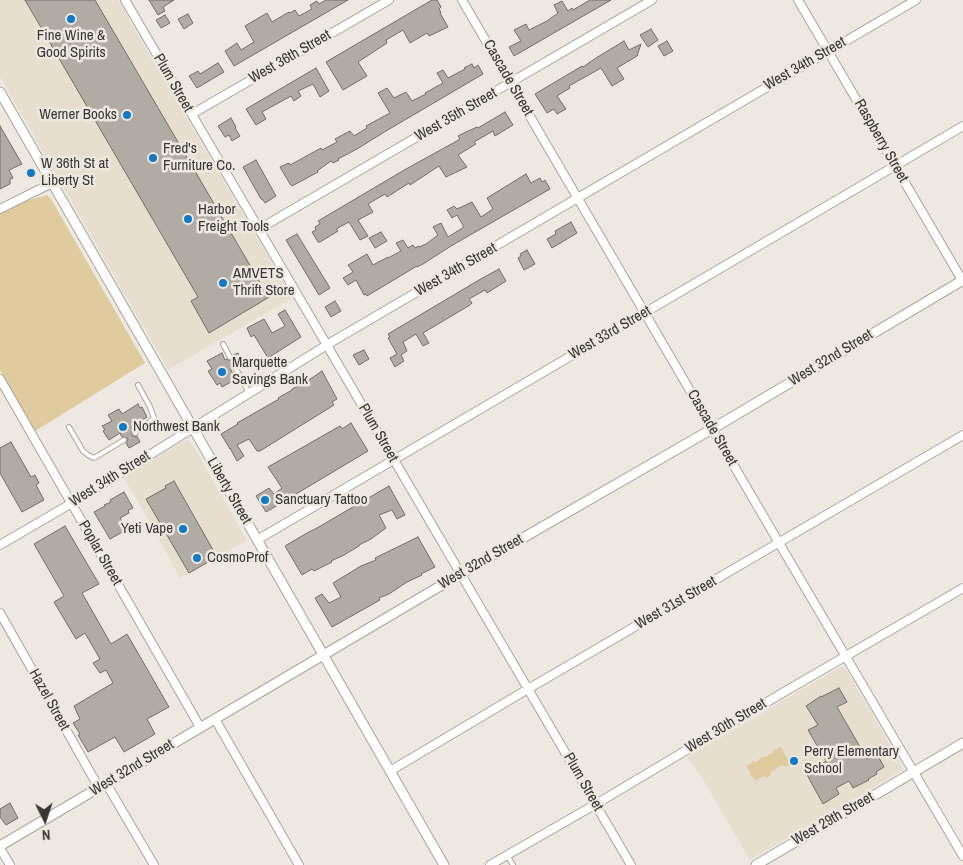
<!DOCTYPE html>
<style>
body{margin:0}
#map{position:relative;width:963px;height:865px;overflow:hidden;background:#ede9e1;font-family:"Archivo Narrow",sans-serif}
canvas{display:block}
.north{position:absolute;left:20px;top:795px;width:50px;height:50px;-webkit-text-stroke:4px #ede9e1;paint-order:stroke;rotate:176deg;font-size:14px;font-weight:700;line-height:20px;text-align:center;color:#393734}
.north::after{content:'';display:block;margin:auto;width:18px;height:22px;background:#393734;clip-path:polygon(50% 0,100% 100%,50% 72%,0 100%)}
</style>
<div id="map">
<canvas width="963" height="865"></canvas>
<div class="north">N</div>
</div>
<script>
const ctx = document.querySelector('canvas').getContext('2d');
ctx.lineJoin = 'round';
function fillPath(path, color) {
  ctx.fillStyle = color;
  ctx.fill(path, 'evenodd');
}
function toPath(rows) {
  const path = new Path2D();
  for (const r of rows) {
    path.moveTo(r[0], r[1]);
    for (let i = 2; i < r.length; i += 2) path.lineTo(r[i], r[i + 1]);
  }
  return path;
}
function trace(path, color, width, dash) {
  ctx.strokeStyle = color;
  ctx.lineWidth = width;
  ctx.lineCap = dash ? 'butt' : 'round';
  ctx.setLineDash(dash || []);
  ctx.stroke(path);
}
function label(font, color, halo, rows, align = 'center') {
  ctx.font = font + ' "Archivo Narrow",sans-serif';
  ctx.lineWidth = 5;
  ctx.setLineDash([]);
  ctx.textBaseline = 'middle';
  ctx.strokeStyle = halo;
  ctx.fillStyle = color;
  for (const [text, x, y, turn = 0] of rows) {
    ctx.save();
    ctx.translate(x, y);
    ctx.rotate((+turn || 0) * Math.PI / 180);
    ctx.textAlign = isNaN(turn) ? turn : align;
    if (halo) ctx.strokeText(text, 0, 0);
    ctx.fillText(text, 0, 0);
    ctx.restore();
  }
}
const built = toPath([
 [0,0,118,0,292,298,168,370,0,77],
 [187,440,192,444,247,540,180,578,143,510,123,477,178,444],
 [842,666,845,668,903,767,903,770,750,860,701,776,687,757]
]);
const green = toPath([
 [47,195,51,199,145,363,35,431,0,370,0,214,27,201],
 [779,747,781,747,790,764,790,765,786,767,782,765,771,772,771,775,766,778,764,776,755,781,753,777,750,776,750,772,746,766,754,761,756,762,762,757,765,757,770,754,774,752,773,750,775,749,776,750]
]);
const building = toPath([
 [25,0,95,0,265,291,272,287,276,293,209,333,191,301,198,297,25,0],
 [149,0,174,0,163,7,165,11,158,15,149,0],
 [326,0,348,0,234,66,225,51,237,43,241,50,254,42,245,26,267,13,272,22,289,12,290,13,295,10,299,16,312,9,310,5,317,1,319,4,326,0],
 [432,0,437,0,441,7,439,9,441,12,440,13,448,27,429,36,427,33,410,43,403,30,386,40,387,43,358,62,367,76,343,90,326,62,432,0],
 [590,0,611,0,514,56,509,47,521,41,514,30,526,24,529,30,547,21,558,13,554,5,562,1,568,11,572,8,573,10,590,0],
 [188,14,193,23,184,29,178,19,188,14],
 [165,15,170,23,161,28,156,20,165,15],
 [651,29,658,40,648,47,640,35,651,29],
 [624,41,629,50,641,44,637,56,617,68,624,79,612,86,601,68,569,86,570,88,557,96,566,109,557,114,554,109,547,113,535,94,582,66,583,67,596,58,624,41],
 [667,41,673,51,664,56,658,46,667,41],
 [218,63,224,72,197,88,189,76,198,71,200,74,218,63],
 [472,64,474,68,478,65,483,74,386,131,357,149,338,159,339,160,333,163,331,161,317,171,318,172,292,186,290,184,280,167,289,163,290,165,321,148,322,150,337,142,335,139,350,131,354,136,367,128,366,126,390,113,378,93,387,88,394,98,406,92,412,101,426,94,425,93,443,83,437,73,443,70,448,78,465,69,464,68,472,64],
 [316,68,329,91,320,97,313,84,298,91,301,96,294,101,291,96,262,112,266,119,256,125,246,109,316,68],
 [505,112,513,125,495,136,493,131,474,142,476,144,458,155,467,167,446,177,439,166,410,185,409,183,387,197,385,194,368,204,373,212,358,220,368,236,360,240,349,222,336,229,338,231,320,242,318,242,312,232,316,230,315,227,320,224,318,221,406,169,455,142,460,139,458,136,466,132,477,127,478,128,505,112],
 [231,118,236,127,235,128,240,136,232,141,229,135,225,137,218,126,231,118],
 [0,126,22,164,9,170,13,178,10,179,10,184,0,189,0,126],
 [256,160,276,196,265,203,262,199,261,199,243,167,256,160],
 [526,174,531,183,540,178,542,182,545,180,550,189,451,246,423,264,417,267,417,266,367,296,366,294,364,295,356,280,348,285,343,278,353,272,348,265,367,254,373,265,388,257,388,258,401,251,396,243,403,240,408,248,413,245,415,248,419,246,419,247,426,244,438,235,433,227,441,223,448,237,464,227,457,215,452,218,447,210,454,206,457,209,472,202,481,217,493,209,487,198,526,174],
 [571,222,577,233,552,248,547,239,556,234,555,231,571,222],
 [381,232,387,241,375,248,369,238,381,232],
 [297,234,330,288,319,295,286,240,297,234],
 [527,250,535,264,524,270,518,258,521,256,520,254,527,250],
 [499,269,506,281,487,293,485,290,469,299,472,303,470,305,423,333,429,343,423,346,416,334,403,342,407,351,401,355,404,361,395,367,390,358,397,354,388,338,390,337,388,334,479,280,499,269],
 [335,301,341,311,331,317,325,307,335,301],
 [285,310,301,337,268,358,254,335,251,337,247,328,264,319,272,333,285,326,278,314,285,310],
 [364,350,369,359,359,365,353,355,364,350],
 [222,353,225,360,227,359,230,361,233,359,233,355,238,353,242,360,237,363,235,361,231,363,231,367,230,368,236,379,222,387,220,383,217,385,208,371,212,369,207,361,222,353],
 [322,371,337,399,332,402,334,405,260,451,257,451,249,439,237,445,244,456,237,461,230,448,230,449,221,434,238,424,237,423,279,399,278,398,292,390,292,389,306,382,322,371],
 [138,404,140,408,142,407,147,417,131,427,133,430,131,432,132,435,134,437,137,436,140,442,129,448,126,443,128,440,127,438,122,437,120,433,109,440,103,431,105,430,102,426,112,421,108,415,119,409,122,414,138,404],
 [351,423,368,451,266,512,256,496,269,488,274,494,282,488,268,467,340,426,342,429,351,423],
 [11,442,31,477,35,475,39,483,36,485,44,500,22,512,0,473,0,448,11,442],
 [174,481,217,557,189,573,146,499,166,488,165,486,174,481],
 [389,486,405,515,397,519,392,510,379,515,386,528,371,539,359,545,359,546,344,555,331,561,332,562,314,571,312,569,302,575,285,546,307,533,317,528,389,486],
 [124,492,133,508,128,510,129,513,120,518,126,530,110,539,94,512,105,506,104,505,111,502,110,500,124,492],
 [65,526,99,584,82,593,111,644,127,634,169,707,147,719,155,734,124,752,115,737,88,752,78,735,80,734,73,723,80,719,74,706,113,683,106,670,100,673,93,663,100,659,85,633,76,639,54,602,64,596,34,544,65,526],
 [418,537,435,567,421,574,422,575,407,582,389,594,379,598,380,600,332,627,315,598,322,594,329,603,341,597,333,583,361,566,376,560,375,558,418,537],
 [839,688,847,702,837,707,867,759,877,754,884,767,876,772,877,774,868,779,869,780,853,788,849,781,836,788,839,794,823,804,806,773,826,761,808,730,818,725,806,706,821,696,821,697,839,688],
 [10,803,18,818,6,825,0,817,0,809,10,803]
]);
const service = toPath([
 [223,344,230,357],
 [234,365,249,393],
 [69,427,83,451,88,455,94,458,124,440],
 [135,433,154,418,150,407,138,385],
 [507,855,513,865]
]);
const minor = toPath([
 [125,0,631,865],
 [462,0,779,543,963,856],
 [798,0,962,280],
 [192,114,389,0],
 [0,209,52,183],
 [259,229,652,0],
 [0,379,200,727],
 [257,540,963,126],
 [0,545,72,503,335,340,916,0],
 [0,613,99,788],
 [215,719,299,865],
 [390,771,528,689,963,435],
 [106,783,154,865],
 [0,848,10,865],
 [490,865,596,804,784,692,963,588]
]);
const tertiary = toPath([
 [0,92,444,865],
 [0,846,469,569,712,429,963,280],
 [756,865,963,743]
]);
const markers = [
 [71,19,5,"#127ac5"],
 [127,115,5,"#127ac5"],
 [153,158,5,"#127ac5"],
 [31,173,5,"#127ac5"],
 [188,219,5,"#127ac5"],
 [223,283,5,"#127ac5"],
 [222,372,5,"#127ac5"],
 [123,427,5,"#127ac5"],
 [265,500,5,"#127ac5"],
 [183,529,5,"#127ac5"],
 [197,558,5,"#127ac5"],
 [794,761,5,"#127ac5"]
];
const poiNames = [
 ["Fine Wine &",71,36,"center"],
 ["Good Spirits",71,53,"center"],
 ["Werner Books",117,115,"right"],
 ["Fred's",163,149],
 ["Furniture Co.",163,166],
 ["W 36th St at",41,164],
 ["Liberty St",41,181],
 ["Harbor",198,210],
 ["Freight Tools",198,227],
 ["AMVETS",233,274],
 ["Thrift Store",233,291],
 ["Marquette",232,363],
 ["Savings Bank",232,380],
 ["Northwest Bank",133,427],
 ["Sanctuary Tattoo",275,500],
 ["Yeti Vape",173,529,"right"],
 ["CosmoProf",207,558],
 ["Perry Elementary",804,752],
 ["School",804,769]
];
const streetNames = [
 ["West 36th Street",290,57,-30],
 ["West 34th Street",805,64,-30],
 ["Cascade Street",508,78,60],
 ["Plum Street",173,83,60],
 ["West 35th Street",456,115,-30],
 ["Raspberry Street",881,141,60],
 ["West 34th Street",456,270,-30],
 ["West 33rd Street",610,333,-30],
 ["West 32nd Street",831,358,-31],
 ["Cascade Street",712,428,60],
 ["Plum Street",378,433,60],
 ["West 34th Street",110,479,-32],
 ["Liberty Street",229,491,60],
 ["Poplar Street",100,553,60],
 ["West 32nd Street",481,562,-30],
 ["West 31st Street",676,603,-30],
 ["Hazel Street",49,700,61],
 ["West 30th Street",726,726,-31],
 ["West 32nd Street",132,768,-31],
 ["Plum Street",583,782,60],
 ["West 29th Street",833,819,-30]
];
fillPath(built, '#e6dece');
fillPath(green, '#e0cb9e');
fillPath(building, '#b0aca3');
trace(building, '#726f67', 1);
trace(service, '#a8a49c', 6);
trace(minor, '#a8a49c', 10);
trace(tertiary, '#a8a49c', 11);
trace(service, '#fff', 4);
trace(minor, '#fff', 8);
trace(tertiary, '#fff', 9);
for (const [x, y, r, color] of markers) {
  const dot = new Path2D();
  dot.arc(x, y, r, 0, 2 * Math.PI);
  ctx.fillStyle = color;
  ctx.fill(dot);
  trace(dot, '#ede9e1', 2);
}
label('15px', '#393734', '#ede9e1', poiNames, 'left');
label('15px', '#393734', '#ede9e1', streetNames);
</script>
